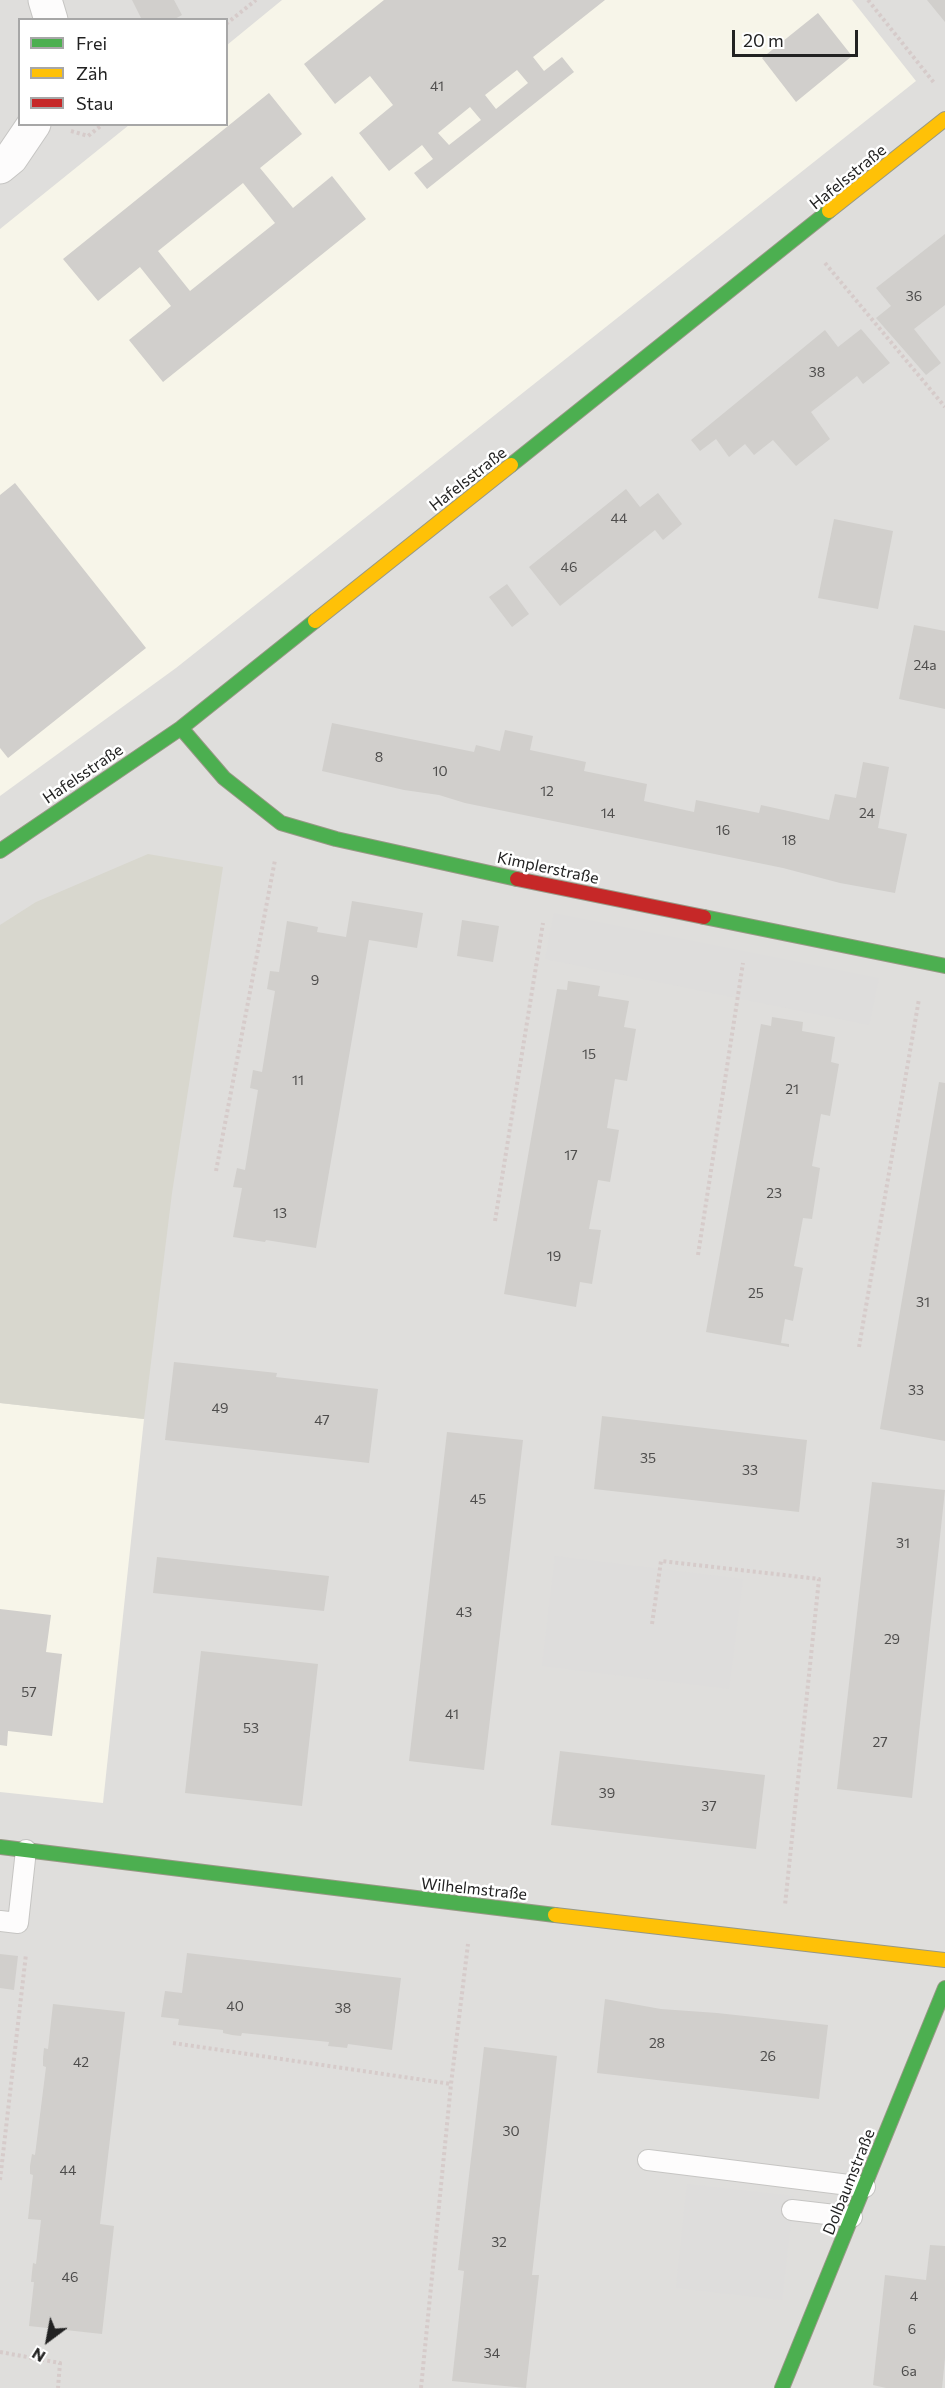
<!DOCTYPE html>
<meta charset="utf-8">
<style>
body{margin:0}
#map{position:relative;width:945px;height:2388px;overflow:hidden;background:#f0eeeb;font-family:Commissioner,sans-serif}
canvas{display:block}
.legend{position:absolute;left:18px;top:18px;width:210px;height:108px;box-sizing:border-box;background:#fff;border:2px solid #a7a7a7;margin:0;padding:8px 10px;list-style:none;font-size:18px;color:#222}
.legend li{display:flex;align-items:center;gap:12px;height:30px}
.legend b{width:30px;border:2px solid #a7a7a7}
.north{position:absolute;left:18px;top:2310px;width:60px;height:60px;-webkit-text-stroke:4px #fff;paint-order:stroke;rotate:212deg;font-size:16px;font-weight:700;line-height:24px;text-align:center;color:#222}
.north::after{content:'';display:block;margin:auto;width:21px;height:27px;background:#222;clip-path:polygon(50% 0,100% 100%,50% 72%,0 100%)}
.scale{position:absolute;left:732px;top:30px;width:126px;height:27px;box-sizing:border-box;border:3px solid #222;border-top:0;padding-left:8px;font-size:18px;line-height:21px;white-space:nowrap;color:#222;-webkit-text-stroke:4px #fff;paint-order:stroke}
</style>
<div id="map">
<canvas width="945" height="2388"></canvas>
<ul class="legend">
<li><b style="height:8px;background:#4caf50"></b>Frei</li>
<li><b style="height:8px;background:#ffc107"></b>Zäh</li>
<li><b style="height:8px;background:#c62828"></b>Stau</li>
</ul>
<div class="north">N</div>
<div class="scale">20 m</div>
</div>
<script>
const ctx = document.querySelector('canvas').getContext('2d');
ctx.lineJoin = 'round';
function fillPath(path, color) {
  ctx.fillStyle = color;
  ctx.fill(path, 'evenodd');
}
function toPath(rows) {
  const path = new Path2D();
  for (const r of rows) {
    path.moveTo(r[0], r[1]);
    for (let i = 2; i < r.length; i += 2) path.lineTo(r[i], r[i + 1]);
  }
  return path;
}
function trace(path, color, width, dash) {
  ctx.strokeStyle = color;
  ctx.lineWidth = width;
  ctx.lineCap = dash ? 'butt' : 'round';
  ctx.setLineDash(dash || []);
  ctx.stroke(path);
}
function label(font, color, halo, rows, align = 'center') {
  ctx.font = font + ' Commissioner,sans-serif';
  ctx.lineWidth = 5;
  ctx.setLineDash([]);
  ctx.textBaseline = 'middle';
  ctx.strokeStyle = halo;
  ctx.fillStyle = color;
  for (const [text, x, y, turn = 0] of rows) {
    ctx.save();
    ctx.translate(x, y);
    ctx.rotate((+turn || 0) * Math.PI / 180);
    ctx.textAlign = isNaN(turn) ? turn : align;
    if (halo) ctx.strokeText(text, 0, 0);
    ctx.fillText(text, 0, 0);
    ctx.restore();
  }
}
const residential = toPath([
 [0,0,945,0,945,2388,0,2388],
 [20,20,226,20,226,124,20,124]
]);
const education = toPath([
 [282,0,852,0,916,81,176,668,0,796,0,229,129,125,226,124,227,45],
 [0,1403,144,1419,103,1803,0,1792]
]);
const construction = toPath([
 [148,854,223,867,172,1193,144,1419,0,1403,0,925,36,902]
]);
const parking = toPath([
 [554,913,879,978,869,1025,545,959],
 [555,1556,743,1579,729,1689,542,1666],
 [687,2184,794,2196,782,2300,676,2288]
]);
const building = toPath([
 [132,0,174,0,182,15,173,20,142,20],
 [384,0,605,0,533,57,544,71,562,57,574,72,427,189,414,173,433,159,422,145,389,171,359,133,393,105,370,76,335,104,304,64],
 [517,70,528,83,496,109,485,95],
 [470,107,481,120,449,145,438,133],
 [927,0,945,0,945,22],
 [818,13,852,56,796,102,762,58],
 [269,93,302,134,260,168,293,208,332,176,366,219,163,382,129,340,171,306,140,267,98,301,63,259],
 [243,183,275,223,190,291,158,251],
 [945,234,945,305,914,329,941,363,926,375,876,318,891,306,876,288],
 [861,329,890,363,863,384,857,376,811,412,830,439,796,466,773,440,754,455,745,444,729,457,716,439,700,451,691,440,825,330,838,347],
 [15,483,146,648,8,758,0,748,0,495],
 [626,489,640,507,658,493,682,524,663,540,655,530,560,606,529,567],
 [834,519,893,531,878,609,818,598],
 [507,584,529,614,512,627,489,597],
 [914,625,945,631,945,709,899,699],
 [332,723,474,752,476,745,500,751,505,730,533,736,530,750,586,762,584,771,647,784,644,801,694,812,696,800,759,813,761,805,829,820,835,794,856,798,863,762,889,767,878,828,907,834,895,893,840,883,783,868,465,803,439,795,404,790,322,771],
 [352,901,423,913,417,948,369,940,316,1248,266,1240,265,1242,233,1237,242,1188,233,1187,237,1168,245,1170,258,1090,250,1088,253,1070,262,1072,275,991,267,989,270,971,279,972,287,921,318,927,317,932,346,937],
 [462,920,499,926,493,962,457,956],
 [568,981,600,986,598,996,629,1001,624,1027,636,1029,627,1081,615,1079,607,1128,619,1130,610,1182,598,1180,589,1229,601,1230,592,1284,580,1282,576,1307,504,1294,557,989,567,990],
 [772,1017,803,1022,802,1031,835,1037,831,1062,839,1064,830,1116,821,1114,812,1166,820,1168,812,1219,803,1218,794,1266,803,1268,793,1321,785,1319,781,1343,789,1344,789,1347,706,1332,761,1024,771,1026],
 [939,1082,945,1083,945,1441,880,1429],
 [174,1362,277,1373,276,1377,378,1389,369,1463,165,1440],
 [602,1416,807,1440,799,1512,594,1489],
 [447,1432,523,1440,484,1770,409,1761],
 [872,1482,945,1490,912,1798,837,1789],
 [157,1557,329,1576,324,1611,153,1593],
 [0,1609,51,1615,46,1652,62,1654,52,1736,8,1731,7,1746,0,1745],
 [201,1651,318,1664,302,1806,185,1793],
 [560,1751,765,1775,756,1849,551,1825],
 [187,1953,401,1978,392,2050,348,2044,347,2048,338,2047,328,2046,329,2042,242,2033,241,2036,232,2035,223,2033,223,2030,178,2025,179,2019,161,2017,165,1991,182,1993],
 [0,1954,18,1956,14,1990,0,1988],
 [605,1999,661,2009,717,2013,828,2025,819,2099,597,2073],
 [53,2004,125,2012,100,2224,114,2226,102,2334,29,2326,34,2282,31,2282,32,2272,33,2263,36,2264,41,2220,28,2219,33,2175,30,2174,30,2166,32,2154,35,2155,46,2067,43,2066,43,2058,44,2048,48,2049],
 [484,2047,557,2056,532,2275,539,2275,526,2388,452,2381,464,2271,458,2270],
 [930,2245,945,2246,945,2358,942,2388,886,2388,873,2385,885,2275,926,2280]
]);
const path = toPath([
 [868,0,935,84],
 [226,24,256,0],
 [71,131,88,136,103,124],
 [825,263,945,407],
 [216,1171,275,860],
 [495,1221,543,923],
 [698,1255,743,963],
 [859,1347,919,999],
 [652,1624,661,1561,819,1579,785,1905],
 [173,2043,451,2084],
 [0,2180,26,1954],
 [0,2352,60,2363,58,2388],
 [421,2388,451,2084,468,1944]
]);
const lane = toPath([
 [0,1921,18,1923,26,1850],
 [648,2160,865,2187],
 [792,2210,852,2217]
]);
const street = toPath([
 [45,0,51,20],
 [0,167,11,158,34,124]
]);
const fast = toPath([
 [511,465,829,211],
 [181,728,224,778,281,823,336,839,517,879],
 [0,851,181,728,315,621],
 [704,917,945,966],
 [0,1847,555,1915],
 [782,2388,945,1988]
]);
const slow = toPath([
 [829,211,945,119],
 [315,621,511,465],
 [555,1915,945,1960]
]);
const jam = toPath([
 [517,879,704,917]
]);
const numberNames = [
 ["41",437,86],
 ["36",914,296],
 ["38",817,372],
 ["44",619,518],
 ["46",569,567],
 ["24a",925,665],
 ["8",379,757],
 ["10",440,771],
 ["12",547,791],
 ["14",608,813],
 ["24",867,813],
 ["16",723,830],
 ["18",789,840],
 ["9",315,980],
 ["15",589,1054],
 ["11",298,1080],
 ["21",792,1089],
 ["17",571,1155],
 ["23",774,1193],
 ["13",280,1213],
 ["19",554,1256],
 ["25",756,1293],
 ["31",923,1302],
 ["33",916,1390],
 ["49",220,1408],
 ["47",322,1420],
 ["35",648,1458],
 ["33",750,1470],
 ["45",478,1499],
 ["31",903,1543],
 ["43",464,1612],
 ["29",892,1639],
 ["57",29,1692],
 ["41",452,1714],
 ["53",251,1728],
 ["27",880,1742],
 ["39",607,1793],
 ["37",709,1806],
 ["40",235,2006],
 ["38",343,2008],
 ["28",657,2043],
 ["26",768,2056],
 ["42",81,2062],
 ["30",511,2131],
 ["44",68,2170],
 ["32",499,2242],
 ["46",70,2277],
 ["4",914,2296],
 ["6",912,2329],
 ["34",492,2353],
 ["6a",909,2371]
];
const streetNames = [
 ["Hafelsstraße",848,177,-39],
 ["Hafelsstraße",468,479,-38],
 ["Hafelsstraße",83,774,-34],
 ["Kimplerstraße",548,868,12],
 ["Wilhelmstraße",474,1889,6],
 ["Dolbaumstraße",849,2182,-68]
];
fillPath(residential, '#dfdedc');
fillPath(education, '#f7f5e9');
fillPath(construction, '#d8d7ce');
fillPath(parking, '#dedddc');
fillPath(building, '#d1cfcc');
trace(lane, '#c6c5c3', 22);
trace(street, '#c6c5c3', 35);
trace(fast, '#979885', 16);
trace(slow, '#979885', 16);
trace(jam, '#979885', 16);
trace(path, '#d6cbca', 4, [3, 3]);
trace(lane, '#fdfcfc', 20);
trace(street, '#fdfcfc', 33);
trace(fast, '#4caf50', 14);
trace(slow, '#ffc107', 14);
trace(jam, '#c62828', 14);
label('14px', '#4e4d4c', null, numberNames);
label('16px', '#222', '#fff', streetNames);
</script>
